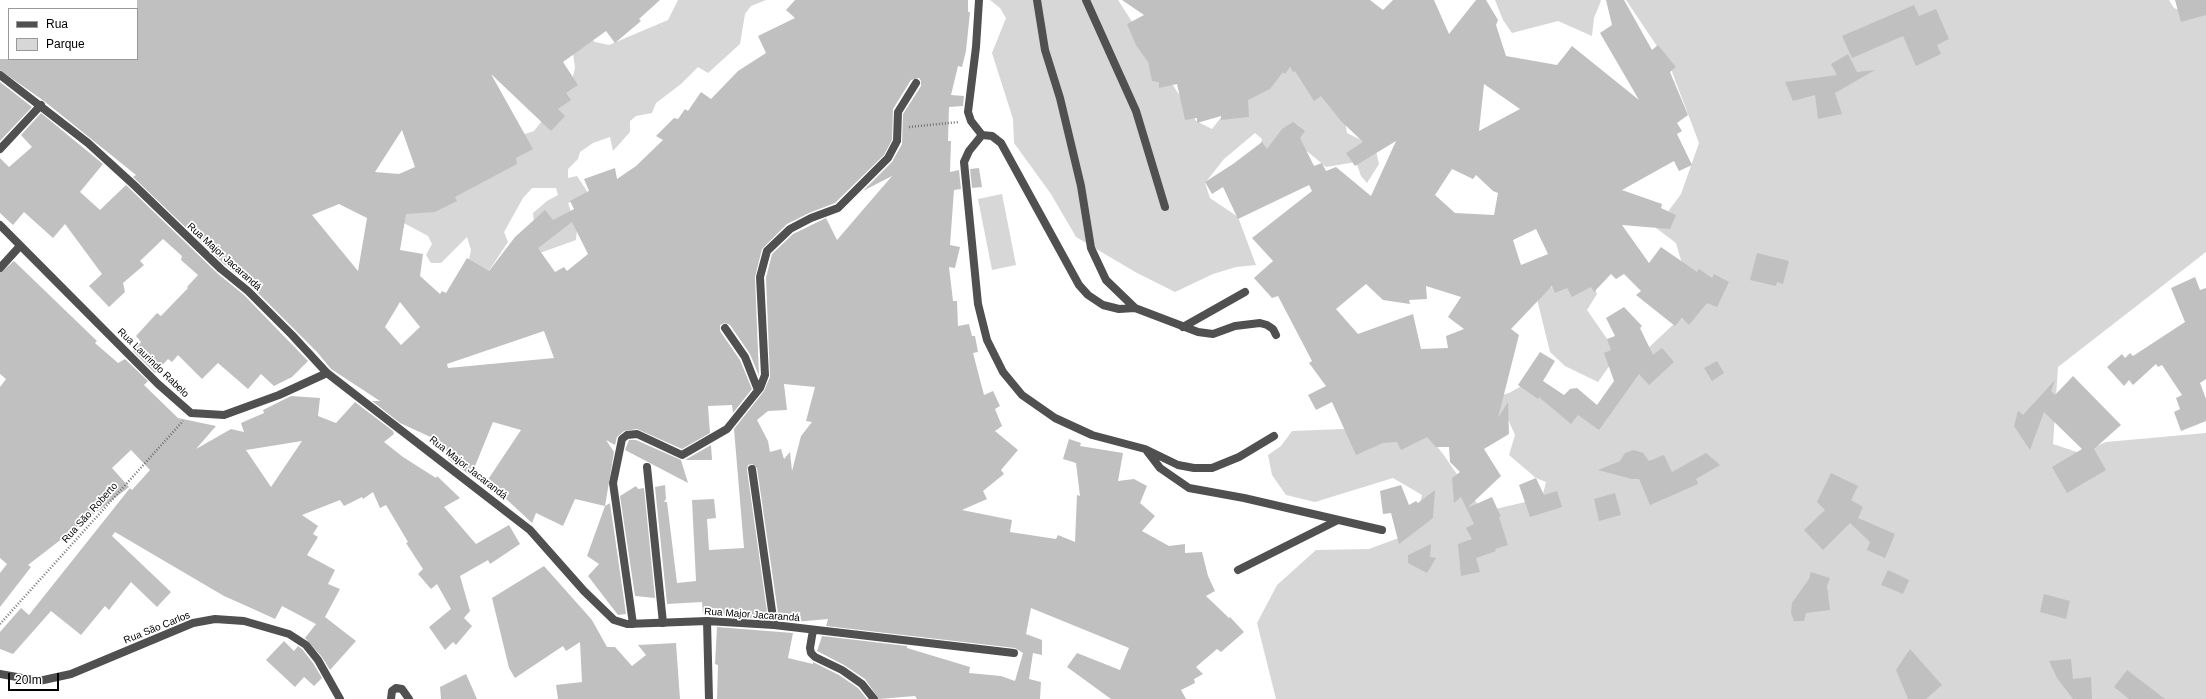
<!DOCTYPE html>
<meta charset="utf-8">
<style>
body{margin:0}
#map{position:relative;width:2206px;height:699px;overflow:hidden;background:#fff;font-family:Arial,sans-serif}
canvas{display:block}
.legend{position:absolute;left:8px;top:8px;width:130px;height:52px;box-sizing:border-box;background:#fff;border:1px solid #999;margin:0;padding:5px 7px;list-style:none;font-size:12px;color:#000}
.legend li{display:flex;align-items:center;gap:8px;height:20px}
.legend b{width:20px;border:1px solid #999}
.scale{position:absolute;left:8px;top:673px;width:51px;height:18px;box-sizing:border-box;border:2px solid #000;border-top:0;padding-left:5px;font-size:12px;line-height:14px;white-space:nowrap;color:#000;-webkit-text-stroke:3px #fff;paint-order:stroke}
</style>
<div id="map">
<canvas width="2206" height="699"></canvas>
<ul class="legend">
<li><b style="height:5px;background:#505050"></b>Rua</li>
<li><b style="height:11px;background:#d7d7d7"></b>Parque</li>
</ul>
<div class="scale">20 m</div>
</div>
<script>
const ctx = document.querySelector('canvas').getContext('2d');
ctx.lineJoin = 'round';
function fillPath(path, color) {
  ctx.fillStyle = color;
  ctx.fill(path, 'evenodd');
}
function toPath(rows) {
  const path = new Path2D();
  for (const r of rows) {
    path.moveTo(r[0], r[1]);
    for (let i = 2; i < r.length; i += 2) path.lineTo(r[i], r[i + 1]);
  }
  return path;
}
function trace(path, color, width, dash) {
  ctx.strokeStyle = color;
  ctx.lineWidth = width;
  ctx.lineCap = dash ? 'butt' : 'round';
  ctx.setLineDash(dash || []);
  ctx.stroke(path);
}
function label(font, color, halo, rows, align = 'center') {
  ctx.font = font + ' Arial,sans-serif';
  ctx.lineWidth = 3.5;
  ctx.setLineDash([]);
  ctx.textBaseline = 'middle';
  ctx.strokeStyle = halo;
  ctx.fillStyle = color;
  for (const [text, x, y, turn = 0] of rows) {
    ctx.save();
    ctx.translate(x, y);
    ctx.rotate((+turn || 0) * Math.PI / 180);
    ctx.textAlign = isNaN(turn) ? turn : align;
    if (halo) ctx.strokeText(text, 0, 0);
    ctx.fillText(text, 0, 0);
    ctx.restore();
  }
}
const green = toPath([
 [678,0,766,0,751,6,745,14,740,44,708,73,698,67,681,84,656,103,652,113,636,116,630,121,630,132,613,151,610,137,593,143,580,152,578,159,568,169,568,178,577,176,589,194,568,203,577,229,576,240,537,254,533,213,547,201,558,195,556,188,532,188,523,198,504,232,508,242,480,284,467,269,471,250,467,237,441,263,431,263,426,255,432,244,428,236,402,222,401,198,476,169,525,134,534,131,571,84,575,68,572,47,586,34,595,42,609,45,668,20],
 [990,0,1118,0,1196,121,1212,129,1236,98,1283,64,1304,75,1345,121,1347,133,1375,147,1379,164,1367,183,1361,176,1356,162,1326,167,1308,152,1296,147,1267,163,1260,147,1262,139,1255,133,1224,159,1205,183,1210,198,1238,217,1256,265,1236,267,1213,274,1175,292,1137,273,1076,237,1051,194,1014,143,1013,119,992,53,1006,18,1000,8],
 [1495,0,1600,0,1601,1,1594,18,1592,36,1558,21,1512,33,1503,20],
 [1626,0,2169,0,2174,8,2195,17,2206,9,2206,252,2058,367,2053,444,2080,453,2106,442,2206,433,2206,699,1276,699,1257,623,1277,585,1316,550,1369,549,1412,533,1422,495,1393,478,1315,502,1286,495,1272,475,1268,455,1281,446,1292,431,1393,427,1416,420,1443,454,1483,512,1542,498,1546,482,1536,478,1509,455,1515,435,1507,417,1488,423,1476,403,1509,393,1525,384,1576,413,1602,405,1622,379,1610,365,1598,382,1565,366,1550,352,1536,295,1552,287,1591,276,1597,294,1587,310,1619,356,1645,351,1676,322,1696,312,1676,243,1656,228,1681,194,1699,143,1669,64],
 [1002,194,1016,265,992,270,978,199]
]);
const building = toPath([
 [137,0,660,0,639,19,641,21,615,43,606,31,563,62,578,85,566,93,571,100,558,109,565,116,551,131,491,74,533,149,516,158,517,164,455,197,457,201,435,212,406,214,400,250,423,254,420,276,440,294,442,291,446,293,467,258,489,271,515,237,545,210,553,220,574,209,570,201,589,191,584,179,615,168,617,179,636,166,663,140,656,136,674,118,678,119,685,109,688,111,701,92,711,99,738,71,766,53,758,36,795,18,786,10,795,0,968,0,968,12,970,12,966,51,962,67,958,66,951,95,964,96,963,106,949,107,948,141,951,141,950,172,959,170,961,189,954,190,950,245,960,247,955,268,949,267,953,301,957,301,958,326,969,324,972,336,975,336,978,352,973,353,984,395,993,391,1000,406,995,409,1002,426,995,431,1018,450,1001,470,1004,474,983,491,987,499,962,510,1012,520,1010,532,1056,539,1058,535,1075,542,1077,495,1080,496,1076,463,1063,459,1069,439,1081,443,1080,446,1123,453,1118,481,1134,479,1147,486,1140,503,1155,516,1142,531,1169,546,1185,544,1185,553,1202,552,1208,576,1215,591,1206,596,1229,618,1230,617,1244,632,1221,652,1217,649,1196,667,1203,674,1194,679,1195,683,1181,690,1186,699,1111,699,1067,667,1077,653,1120,670,1129,648,1031,608,1026,634,1042,640,1042,655,1033,653,1029,679,1041,682,1040,699,917,699,915,696,879,699,865,679,844,665,817,651,822,636,907,646,907,648,970,667,969,673,1001,676,1015,681,1023,653,1015,648,826,626,828,619,795,622,779,620,757,468,752,464,748,465,747,470,768,619,718,616,718,614,703,615,702,602,667,604,655,487,665,485,666,499,664,502,667,502,677,583,696,581,692,500,714,499,716,518,707,519,709,550,744,548,734,429,764,391,770,377,766,278,772,254,793,234,826,218,837,240,892,176,863,191,892,162,902,144,903,114,921,86,921,81,919,78,911,80,893,109,892,140,884,155,835,203,809,213,787,224,762,249,755,277,759,376,750,354,730,325,725,323,720,325,720,331,740,360,752,389,733,413,732,405,708,406,710,433,682,449,637,429,624,431,617,437,615,445,606,440,614,452,605,506,575,499,563,526,536,513,532,523,487,481,521,430,493,422,471,476,448,459,452,454,432,443,437,440,400,423,372,401,380,401,331,369,317,352,252,287,225,265,133,177,136,175,44,101,0,70,0,59,137,59],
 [402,130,415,167,399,174,375,172],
 [339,204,367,218,358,271,312,215],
 [572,222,588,254,567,271,564,267,555,272,538,248],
 [400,302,420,327,401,345,385,327],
 [544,331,554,358,448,368,447,364],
 [784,384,815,387,806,421,812,422,801,436,792,471,790,452,784,459,781,449,770,452,768,441,757,420,768,411,787,410],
 [1122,0,1370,0,1383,10,1393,0,1434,0,1449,34,1476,0,1486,0,1498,20,1496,25,1506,56,1557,65,1572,46,1639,100,1600,33,1612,25,1606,0,1624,0,1652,50,1658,45,1676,67,1670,72,1688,115,1677,123,1682,131,1677,134,1692,165,1679,171,1674,161,1622,190,1662,204,1661,208,1676,215,1670,229,1622,225,1649,263,1661,247,1697,272,1699,269,1712,278,1714,274,1729,282,1717,307,1707,303,1689,325,1682,318,1675,326,1636,295,1641,291,1624,274,1616,279,1611,274,1594,292,1591,287,1572,297,1567,288,1555,293,1552,286,1511,329,1519,335,1498,418,1508,402,1509,434,1484,449,1501,476,1467,508,1492,497,1501,517,1499,517,1508,545,1495,549,1496,551,1476,558,1480,572,1461,576,1458,544,1472,539,1466,528,1474,524,1461,497,1454,503,1452,478,1460,472,1450,462,1449,447,1436,447,1427,437,1401,450,1397,442,1383,443,1356,455,1332,402,1316,410,1308,395,1326,386,1309,363,1312,361,1278,296,1272,298,1254,278,1273,261,1252,238,1312,191,1309,185,1238,219,1223,187,1212,194,1205,182,1233,164,1262,142,1267,149,1282,129,1293,122,1305,131,1300,138,1314,166,1322,163,1326,171,1336,167,1371,196,1396,141,1355,166,1346,153,1363,142,1341,121,1321,96,1314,101,1295,71,1293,72,1290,67,1285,74,1283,72,1270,89,1248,100,1249,117,1221,120,1221,116,1197,123,1197,118,1185,120,1177,84,1159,88,1159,82,1152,81,1148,62,1136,45,1127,24,1144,15],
 [1484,84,1520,109,1479,131],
 [1452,169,1473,179,1476,175,1493,191,1498,193,1494,215,1455,213,1435,195],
 [1536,229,1548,254,1521,265,1513,240],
 [1366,284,1383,300,1410,304,1409,300,1427,299,1426,286,1461,297,1448,317,1464,329,1446,336,1448,348,1421,349,1413,314,1358,334,1336,309],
 [2175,0,2206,0,2206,15,2181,22],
 [1914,5,1919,16,1936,9,1949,39,1937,45,1941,54,1916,66,1903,36,1852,58,1842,36],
 [1848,54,1857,72,1875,70,1835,93,1842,114,1818,119,1815,95,1793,101,1785,82,1837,75,1831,64],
 [0,82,32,107,0,141],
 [41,113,103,164,80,192,100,210,126,185,217,273,244,295,308,361,292,377,274,386,261,374,248,389,218,363,202,379,178,355,172,362,168,359,155,373,133,351,141,342,136,336,157,313,161,316,188,288,187,287,198,275,181,260,182,256,163,239,140,261,144,265,123,283,125,292,109,307,89,286,102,274,65,224,53,238,24,212,13,225,0,213,0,158,9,167,32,147,21,135],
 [979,168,982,187,972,188,970,169],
 [1757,253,1789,261,1783,284,1777,282,1776,286,1750,280],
 [14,261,97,341,95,343,118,363,125,359,148,381,144,385,178,418,216,426,196,449,231,429,244,432,241,423,264,413,263,410,291,396,320,398,318,416,336,423,355,402,393,431,394,434,384,442,403,457,436,478,437,476,460,498,444,507,476,544,509,525,520,544,490,564,488,560,460,576,470,611,464,618,472,626,456,645,453,642,445,650,429,627,451,609,437,584,431,589,418,574,423,569,406,543,408,542,386,505,380,508,373,492,363,499,362,497,344,506,340,500,302,515,318,526,313,534,318,537,307,555,335,570,328,584,340,589,325,617,356,641,330,670,322,657,305,638,316,624,282,606,275,619,251,608,224,596,115,532,112,536,171,592,157,607,131,582,109,610,105,606,81,635,51,611,13,654,0,649,0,632,21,608,29,615,130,488,132,490,150,470,131,450,112,468,129,487,28,565,31,567,0,607,0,573,7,564,0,558,0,387,6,379,0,374,0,273],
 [302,441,271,487,246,450],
 [2195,277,2200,290,2206,288,2206,379,2200,383,2206,399,2206,421,2181,431,2174,412,2180,409,2176,398,2182,395,2162,365,2158,367,2156,364,2133,385,2129,380,2124,386,2107,367,2122,354,2125,358,2130,353,2133,356,2185,322,2171,288],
 [1624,307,1642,326,1640,328,1653,355,1662,348,1674,362,1649,385,1639,374,1599,430,1578,415,1571,424,1539,397,1538,399,1518,385,1540,352,1555,361,1543,381,1564,395,1570,389,1577,388,1597,405,1614,381,1604,353,1611,350,1607,339,1615,336,1606,318],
 [1717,361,1724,373,1712,381,1704,368],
 [2073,376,2121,425,2094,449,2106,470,2067,493,2052,467,2082,449,2044,412,2030,450,2014,426,2018,411,2023,415,2055,380,2051,391,2055,395],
 [629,440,636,440,681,460,688,483,625,450],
 [711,445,712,460,685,460],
 [1634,450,1643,453,1649,461,1664,455,1672,472,1706,453,1720,465,1696,479,1698,484,1650,505,1639,479,1632,479,1598,470,1620,461,1625,453],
 [1831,473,1858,486,1851,500,1863,507,1858,518,1895,534,1885,558,1867,550,1870,542,1850,523,1823,550,1804,530,1825,510,1817,502],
 [1536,478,1544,495,1557,491,1562,507,1530,517,1519,485],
 [1401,485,1409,505,1416,501,1418,503,1435,490,1433,518,1399,544,1391,513,1383,514,1380,491],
 [636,486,638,489,644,488,655,598,635,596,620,496],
 [1615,493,1621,515,1599,521,1594,499],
 [610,503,626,614,618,615,588,576,599,564,587,556,605,506],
 [1431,544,1430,557,1436,558,1427,573,1408,563,1408,555],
 [544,566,592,620,607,647,615,647,632,666,646,655,638,645,676,643,680,699,558,699,556,685,582,682,580,642,566,651,563,646,515,678,509,668,492,598],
 [1888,570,1909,580,1903,594,1881,585],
 [1811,572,1830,578,1827,586,1830,610,1806,613,1804,621,1794,621,1791,613,1792,603,1809,579],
 [2044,594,2070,601,2066,619,2040,612],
 [717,627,793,633,788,658,813,664,813,662,839,675,858,688,867,699,717,699,718,665,715,664],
 [284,641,294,651,298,646,302,649,313,663,322,678,314,686,304,677,295,687,266,660],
 [1910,649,1942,685,1926,699,1908,699,1896,670],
 [2071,659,2073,679,2091,677,2092,699,2073,699,2057,678,2049,661],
 [2127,670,2165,699,2129,699,2114,687],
 [466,674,477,699,441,699,440,687]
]);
const path = toPath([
 [909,127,959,122],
 [0,624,183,421]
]);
const service = toPath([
 [1086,0,1136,111,1165,207],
 [1183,327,1245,292],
 [647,467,663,623],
 [752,469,774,625]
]);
const minor = toPath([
 [979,0,976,47,968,112,971,121,982,135,992,136,1001,143,1079,285,1088,295,1103,305,1119,309,1135,308,1198,332,1213,334,1235,326,1260,323,1267,325,1273,329,1276,335],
 [1037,0,1045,50,1060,98,1081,186,1091,248,1106,280,1135,308],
 [0,75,88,143,134,185,221,269,248,291,292,335,327,373,530,530,584,591,614,620,627,624,707,621,774,625,1014,653],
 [982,135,969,151,964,162,978,304,987,340,1003,372,1022,395,1055,418,1092,435,1145,449,1178,465,1194,468,1212,468,1239,457,1274,436],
 [0,149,41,105],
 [0,225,158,384,191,413,224,415,279,395,327,373],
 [0,268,20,246],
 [725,328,745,357,758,390],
 [1147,451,1160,468,1189,488,1244,498,1382,530],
 [1238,570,1336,521],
 [707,621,709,699],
 [633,624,613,483,622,439,627,435,637,434,682,455,727,429,760,388,765,375,760,277,767,251,790,229,811,218,838,208,888,158,897,141,898,112,916,83],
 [813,630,810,648,811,653,815,657,842,670,862,684,874,699],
 [0,674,39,681,71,674,193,623,215,619,244,621,289,634,306,645,318,660,340,699],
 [391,699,392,691,396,688,402,689,409,699]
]);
const streetNames = [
 ["Rua Major Jacarandá",224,257,42],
 ["Rua Laurindo Rabelo",153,363,44],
 ["Rua Major Jacarandá",468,468,38],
 ["Rua São Roberto",90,513,-48],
 ["Rua Major Jacarandá",752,615,4],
 ["Rua São Carlos",157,628,-22]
];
fillPath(green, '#d7d7d7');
fillPath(building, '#c0c0c0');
trace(path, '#727272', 2.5, [1, 2]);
trace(service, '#505050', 8);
trace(minor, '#505050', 8);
label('10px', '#000', '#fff', streetNames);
</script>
